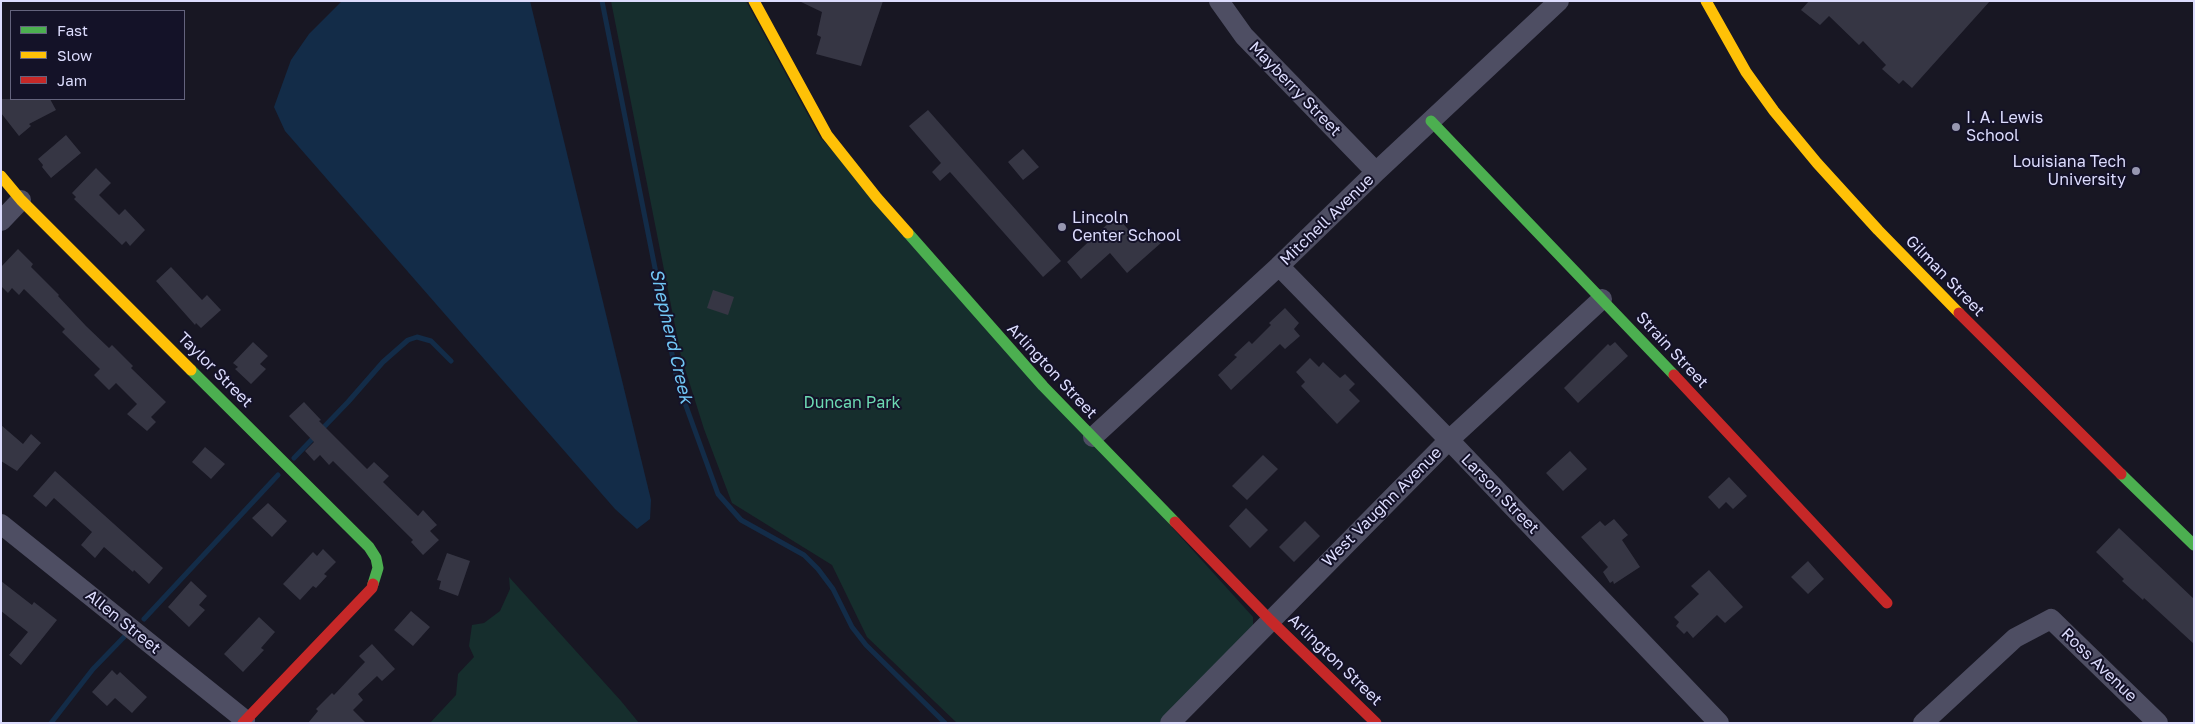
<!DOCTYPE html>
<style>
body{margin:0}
#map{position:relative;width:2195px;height:724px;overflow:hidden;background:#181723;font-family:"Golos Text",sans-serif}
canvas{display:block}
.frame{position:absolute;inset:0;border:2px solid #dcdcfd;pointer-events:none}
.legend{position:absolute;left:10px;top:10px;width:175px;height:90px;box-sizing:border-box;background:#141228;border:1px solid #64637d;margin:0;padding:6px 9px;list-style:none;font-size:15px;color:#dcdcfd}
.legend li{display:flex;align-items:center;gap:10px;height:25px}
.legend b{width:25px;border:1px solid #64637d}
</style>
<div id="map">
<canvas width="2195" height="724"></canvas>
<div class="frame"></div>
<ul class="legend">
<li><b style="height:6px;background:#4caf50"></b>Fast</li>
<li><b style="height:6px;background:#ffc107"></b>Slow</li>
<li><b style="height:6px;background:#c62828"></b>Jam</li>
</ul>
</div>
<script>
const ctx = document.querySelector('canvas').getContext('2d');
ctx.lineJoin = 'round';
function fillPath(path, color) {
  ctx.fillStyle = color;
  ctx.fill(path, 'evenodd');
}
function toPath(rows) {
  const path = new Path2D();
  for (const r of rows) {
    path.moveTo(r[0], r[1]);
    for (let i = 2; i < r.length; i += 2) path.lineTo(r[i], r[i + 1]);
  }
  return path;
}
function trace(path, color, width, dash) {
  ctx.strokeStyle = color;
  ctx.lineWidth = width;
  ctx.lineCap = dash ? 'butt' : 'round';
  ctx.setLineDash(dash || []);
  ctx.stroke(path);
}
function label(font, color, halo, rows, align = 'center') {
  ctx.font = font + ' "Golos Text",sans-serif';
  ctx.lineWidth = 4;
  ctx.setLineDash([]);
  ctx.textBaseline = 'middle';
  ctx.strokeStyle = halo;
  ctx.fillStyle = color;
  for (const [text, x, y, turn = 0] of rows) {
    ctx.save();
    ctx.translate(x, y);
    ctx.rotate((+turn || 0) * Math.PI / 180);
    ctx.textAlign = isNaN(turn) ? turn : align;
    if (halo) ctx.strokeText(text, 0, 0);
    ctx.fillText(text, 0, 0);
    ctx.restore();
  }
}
const green = toPath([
 [611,1,746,1,820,137,1253,617,1253,626,1161,723,957,723,867,637,832,565,732,503,704,429,681,356],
 [509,577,621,701,639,723,430,723,456,695,458,674,474,657,469,646,472,625,484,623,500,611,510,589]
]);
const water = toPath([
 [342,1,530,1,651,500,650,519,637,529,615,509,285,131,274,107,291,60,309,34]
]);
const stream = toPath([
 [602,1,678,384,718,494,741,520,804,555,818,569,833,589,852,627,866,645,945,723],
 [294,458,348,402,383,362,408,340,417,337,431,341,451,361],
 [144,619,278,475],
 [51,723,93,669,124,637]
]);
const building = toPath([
 [799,1,883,1,861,66,816,54,821,37,817,35,822,12],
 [1809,1,1990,1,1912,88,1903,80,1899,84,1882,69,1886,65,1863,41,1859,45,1829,16,1820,25,1801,10],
 [1,99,50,99,56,110,29,124,31,126,19,136,1,113],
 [928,110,1061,261,1043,277,950,172,940,181,932,172,941,163,909,126],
 [66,135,81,153,51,178,42,167,43,165,38,159],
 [1023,149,1039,167,1023,180,1008,162],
 [96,168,111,183,99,195,119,215,125,209,145,230,130,246,126,241,122,245,74,199,76,197,72,193],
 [1116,216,1137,239,1150,228,1162,242,1127,273,1110,253,1081,279,1067,262],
 [18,249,33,264,31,267,59,295,58,296,86,326,109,348,112,345,133,366,131,368,166,402,151,417,156,422,147,431,127,414,137,404,116,383,109,390,94,375,100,369,62,332,65,329,24,289,19,295,12,288,8,293,1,286,1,267],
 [171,267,202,300,207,295,221,310,201,328,196,323,195,325,156,281],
 [713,290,734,297,728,315,707,308],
 [1285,308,1299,323,1294,329,1300,336,1285,349,1280,344,1231,390,1218,375,1237,357,1234,355,1249,341,1252,344,1271,325,1269,323],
 [253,342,268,356,260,364,266,369,251,384,235,369,238,367,233,363],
 [1615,342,1628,356,1578,403,1564,388,1608,344,1610,346],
 [1310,358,1319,367,1323,362,1340,378,1345,374,1355,384,1349,390,1360,401,1337,424,1301,386,1305,382,1296,372],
 [304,402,321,420,319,421,367,469,374,462,389,476,383,482,418,516,423,510,437,525,430,531,439,540,423,555,411,542,413,540,333,461,329,465,320,455,314,461,305,451,314,442,289,416],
 [1,425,23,444,31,434,41,443,17,471,1,461],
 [205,447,225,464,211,479,192,462],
 [1570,451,1587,469,1563,491,1546,473],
 [1263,455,1278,469,1247,500,1232,486],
 [55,471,163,568,149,584,134,570,133,572,104,547,95,558,81,545,92,532,54,498,46,507,33,496],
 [1729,477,1747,496,1733,509,1726,502,1719,509,1708,497],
 [268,503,287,521,272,537,252,518],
 [1246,508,1268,530,1250,548,1229,526],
 [1614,519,1628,535,1622,540,1640,567,1614,584,1613,581,1610,583,1603,572,1608,567,1581,537,1600,521,1605,526],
 [1305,521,1320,536,1294,562,1279,547],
 [2119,528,2194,599,2194,644,2144,598,2143,600,2122,581,2124,579,2096,552],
 [323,549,336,562,324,574,327,576,316,588,313,586,300,600,283,584,313,552,317,556],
 [447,553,470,561,458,596,439,589,441,581,437,580],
 [1808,561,1824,579,1808,594,1791,577],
 [1709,570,1743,607,1725,623,1717,615,1693,638,1687,631,1684,634,1676,626,1679,622,1674,617,1699,594,1691,586],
 [1,581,32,605,34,602,57,620,21,665,9,655,28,632,1,611],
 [191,581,207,596,199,605,205,610,189,627,168,607],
 [411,611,430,627,413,646,394,630],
 [259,617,275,632,261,648,264,650,243,672,224,654],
 [372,644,395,669,382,681,377,676,358,694,363,700,353,710,366,723,308,723,318,711,316,709,332,693,334,695,365,662,359,656],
 [112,670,117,675,120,672,147,697,132,713,115,698,107,706,92,692]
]);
const street = toPath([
 [1219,1,1244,36,1376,172],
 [1,221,21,200],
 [1279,266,1449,440,1719,723],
 [1093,437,1279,266,1376,172,1559,1],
 [1,524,245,720],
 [1170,723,1449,440,1602,299],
 [1923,723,2015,638,2051,619,2158,723]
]);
const fast = toPath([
 [1431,121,1674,375],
 [908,233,1043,386,1175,522],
 [191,370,369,547,376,558,378,568,373,584],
 [2121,474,2194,545]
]);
const slow = toPath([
 [754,1,827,135,877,198,908,233],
 [1706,1,1746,72,1774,111,1817,163,1878,230,1959,313],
 [1,176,21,200,191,370]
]);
const jam = toPath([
 [1959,313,2121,474],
 [1674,375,1887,603],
 [1175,522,1270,620,1376,723],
 [243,723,372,588,373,584]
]);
const markers = [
 [1956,127,5,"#9797b1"],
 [2136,171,5,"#9797b1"],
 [1062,227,5,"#9797b1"]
];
const streetNames = [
 ["Mayberry Street",1295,89,46],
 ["Mitchell Avenue",1327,220,-44],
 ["Gilman Street",1945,276,46],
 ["Strain Street",1672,350,47],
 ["Taylor Street",215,370,45],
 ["Arlington Street",1052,371,47],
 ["Larson Street",1500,494,46],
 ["West Vaughn Avenue",1382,507,-45],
 ["Allen Street",123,622,39],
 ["Arlington Street",1335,660,44],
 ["Ross Avenue",2099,665,44]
];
const poiNames = [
 ["I. A. Lewis",1966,118],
 ["School",1966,136],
 ["Louisiana Tech",2126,162,"right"],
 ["University",2126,180,"right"],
 ["Lincoln",1072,218],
 ["Center School",1072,236]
];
const parkNames = [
 ["Duncan Park",852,403]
];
const waterNames = [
 ["Shepherd Creek",671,336,77]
];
fillPath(green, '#162e2d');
fillPath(water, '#132c48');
trace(stream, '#132c48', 5);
fillPath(building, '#363644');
trace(street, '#4e4e63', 20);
trace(fast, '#4caf50', 11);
trace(slow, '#ffc107', 11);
trace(jam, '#c62828', 11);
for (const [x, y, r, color] of markers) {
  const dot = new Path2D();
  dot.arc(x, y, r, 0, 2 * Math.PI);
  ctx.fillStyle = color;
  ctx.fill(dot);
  trace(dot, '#141228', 2);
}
label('16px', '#dcdcfd', '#141228', streetNames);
label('16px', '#dcdcfd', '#141228', poiNames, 'left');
label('16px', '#6cd9b2', '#141228', parkNames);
label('italic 18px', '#71c6f5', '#141228', waterNames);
</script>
